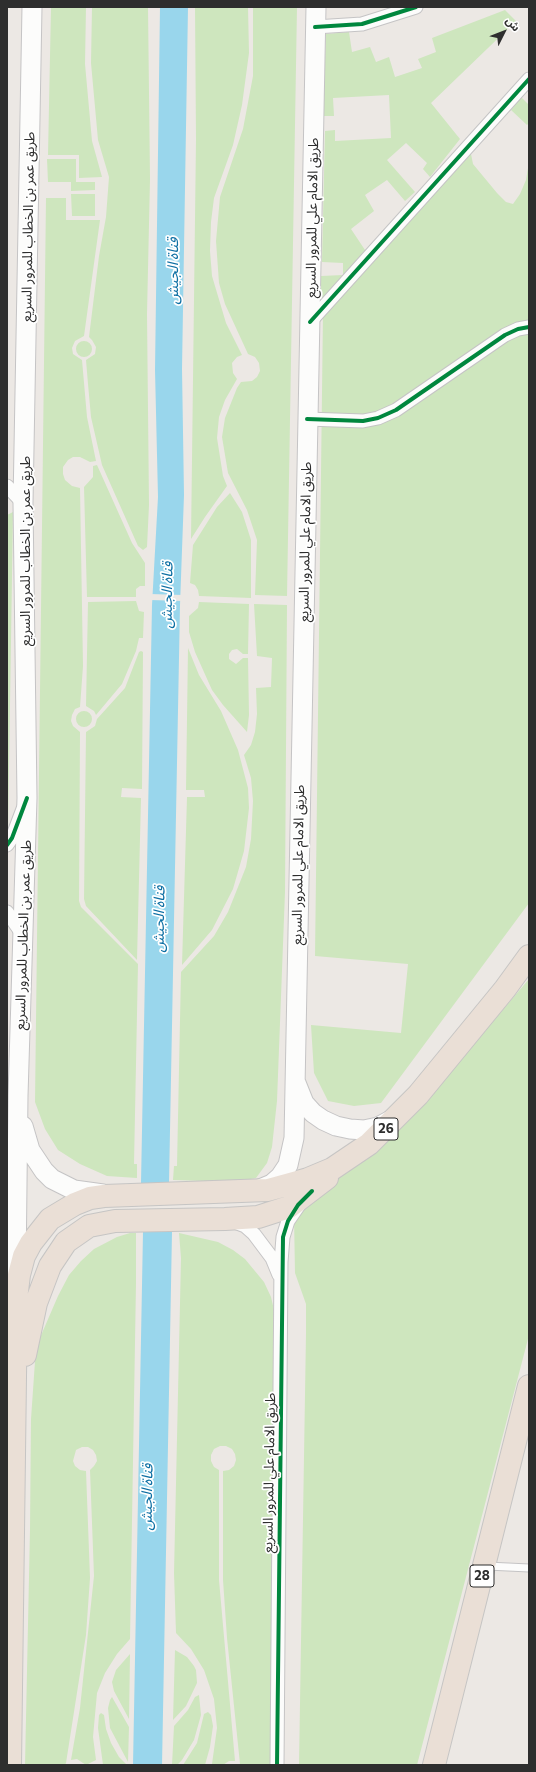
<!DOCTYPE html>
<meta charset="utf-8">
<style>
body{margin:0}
#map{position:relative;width:536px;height:1772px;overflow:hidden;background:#ece8e4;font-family:Commissioner,"Noto Sans Arabic",sans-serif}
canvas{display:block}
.frame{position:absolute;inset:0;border:8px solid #2e2e2e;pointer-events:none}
.north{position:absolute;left:484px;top:12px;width:40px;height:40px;-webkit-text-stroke:3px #fff;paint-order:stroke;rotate:48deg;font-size:11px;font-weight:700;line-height:16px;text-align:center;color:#2e2e2e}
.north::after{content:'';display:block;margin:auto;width:14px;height:18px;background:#2e2e2e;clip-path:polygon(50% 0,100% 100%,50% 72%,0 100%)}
</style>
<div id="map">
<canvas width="536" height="1772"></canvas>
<div class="frame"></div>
<div class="north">ش</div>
</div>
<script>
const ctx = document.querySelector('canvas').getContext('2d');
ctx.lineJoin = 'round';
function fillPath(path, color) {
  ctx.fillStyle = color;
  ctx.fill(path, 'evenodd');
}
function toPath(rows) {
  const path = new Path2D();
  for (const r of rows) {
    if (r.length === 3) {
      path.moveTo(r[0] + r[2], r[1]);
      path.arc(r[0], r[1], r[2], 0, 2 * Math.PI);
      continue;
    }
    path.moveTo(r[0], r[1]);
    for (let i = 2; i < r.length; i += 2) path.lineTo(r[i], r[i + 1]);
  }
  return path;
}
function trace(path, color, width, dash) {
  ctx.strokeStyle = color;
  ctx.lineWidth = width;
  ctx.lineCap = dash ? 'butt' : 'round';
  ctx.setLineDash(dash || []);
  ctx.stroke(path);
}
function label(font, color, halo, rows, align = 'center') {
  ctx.font = font + ' Commissioner,"Noto Sans Arabic",sans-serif';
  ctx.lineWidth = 3.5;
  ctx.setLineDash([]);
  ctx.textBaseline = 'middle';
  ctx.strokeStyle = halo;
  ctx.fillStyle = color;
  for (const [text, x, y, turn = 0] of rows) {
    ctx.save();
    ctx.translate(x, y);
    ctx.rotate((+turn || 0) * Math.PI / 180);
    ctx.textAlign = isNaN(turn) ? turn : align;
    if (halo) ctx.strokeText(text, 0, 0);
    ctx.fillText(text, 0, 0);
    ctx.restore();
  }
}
const green = toPath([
 [51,7,86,7,85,64,92,141,102,177,79,178,79,155,48,155],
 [92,7,148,7,150,179,147,314,149,505,147,547,143,550,138,546,102,465,91,417,88,384,86,360,95,354,96,347,92,340,89,337,99,256,106,217,109,177,98,140,91,63],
 [195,7,248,7,249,53,242,105,233,145,214,198,211,222,210,251,212,276,226,323,242,355,237,357,232,363,233,373,237,379,225,400,219,417,217,438,223,476,227,486,205,517,191,539,196,139],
 [253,7,297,7,287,596,255,595,257,540,247,510,228,473,222,437,225,418,237,388,241,382,252,381,257,377,260,371,259,363,255,357,248,354,225,304,219,283,216,241,220,197,243,129,253,76],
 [505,10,516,21,431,103,460,139,430,177,423,169,427,163,406,143,387,160,415,192,405,201,387,180,365,195,374,211,351,229,367,253,321,306,321,276,343,275,343,263,322,262,325,131,335,130,335,141,391,138,389,95,333,98,334,116,323,116,326,34,349,32,352,52,370,47,376,62,389,57,395,77,422,68,418,59,436,52,432,38],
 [521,97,529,105,529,123,527,125,511,110],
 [466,154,471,154,473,164,497,193,506,202,513,204,520,194,526,180,529,162,529,903,381,1103,354,1106,328,1101,314,1073,311,1025,401,1033,408,964,315,956,323,312,431,197],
 [47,159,76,159,76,182,95,182,95,190,71,191,71,182,48,182],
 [71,194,95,194,95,216,72,216],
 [46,198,66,198,66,220,100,220,84,336,75,341,72,348,73,354,82,360,87,417,96,461,90,462,80,457,73,457,68,460,63,467,63,474,65,480,72,486,80,488,83,666,80,707,75,709,72,715,71,721,73,726,80,732,79,901,81,907,138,964,134,1164,137,1164,137,1178,107,1176,80,1164,58,1150,45,1129,35,1102],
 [84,349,8],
 [97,465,132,543,145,563,145,586,140,586,136,589,136,597,87,597,84,487,93,477,93,466],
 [230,493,242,512,251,540,251,598,199,596,198,590,195,585,190,583,193,545,217,507],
 [13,512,8,833,7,833,7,515],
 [136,601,139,611,144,612,143,638,139,638,136,651,122,684,96,715,94,711,86,706,88,602],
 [199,602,249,604,248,654,243,654,237,649,232,650,229,654,229,659,236,664,243,658,248,658,249,715,247,732,223,705,212,690,195,652,189,632,189,616,198,608],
 [254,604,287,605,285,892,277,1101,272,1147,267,1163,256,1178,236,1182,173,1180,174,1166,177,1166,181,972,214,936,228,912,246,867,251,839,253,801,251,778,244,755,251,745,255,732,257,714,256,688,271,687,272,658,257,656],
 [188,648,199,675,221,711,238,750,248,788,249,808,244,851,233,889,212,930,182,965,187,797,205,797,204,790,186,790],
 [141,651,143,652,142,789,122,788,121,797,141,798,137,960,86,906,84,899,86,732,95,726,97,719,125,688,139,652],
 [84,719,8],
 [529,979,529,1335,417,1765,299,1765,306,1333,306,1304,295,1273,294,1217,303,1204,371,1154,408,1121],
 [130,1233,136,1233,136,1283,130,1639,117,1654,105,1673,97,1693,93,1737,96,1760,86,1765,77,1759,71,1760,80,1708,94,1576,90,1470,94,1466,97,1461,96,1455,93,1450,88,1447,82,1447,76,1450,73,1461,75,1466,80,1470,86,1471,90,1578,86,1635,66,1763,65,1765,25,1765,30,1530,31,1419,36,1347,58,1296,69,1275,81,1261,94,1249,117,1237],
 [179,1233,218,1242,233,1250,245,1259,264,1282,271,1297,275,1314,270,1765,240,1764,227,1638,223,1580,223,1471,229,1470,234,1466,236,1460,235,1454,232,1449,226,1446,220,1446,214,1449,211,1455,211,1461,214,1467,219,1470,219,1580,235,1761,229,1761,223,1765,212,1764,217,1728,214,1699,204,1670,191,1649,176,1633,174,1573,181,1258],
 [175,1650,187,1657,194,1666,196,1670,197,1683,186,1706,173,1720],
 [130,1654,129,1719,114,1691,112,1682,116,1670],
 [199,1695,201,1715,194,1740,182,1760,177,1765,172,1765,174,1726,188,1710,195,1697],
 [112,1697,129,1727,128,1762,110,1728,108,1708,110,1700],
 [208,1712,211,1715,213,1726,210,1747,205,1765,183,1765,197,1743,204,1714],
 [101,1713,104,1715,106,1729,111,1743,119,1757,127,1765,103,1765,98,1728,99,1715]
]);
const water = toPath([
 [160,7,188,7,182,369,184,495,180,605,169,1183,141,1183,152,605,158,497,155,370],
 [143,1232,172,1232,162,1765,133,1765]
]);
const pier = toPath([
 [150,594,183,595,182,601,150,600]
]);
const lane = toPath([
 [487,1566,529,1568]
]);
const street = toPath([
 [315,27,362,24,416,7],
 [310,322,529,79],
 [307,419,363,421,378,418,396,410,505,335,518,329,529,327],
 [7,486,23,503],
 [7,845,12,838,23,809],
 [7,912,23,935],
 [232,1221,245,1226,254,1234,272,1258,279,1275],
 [277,1765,281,1262,283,1237,288,1221,299,1205]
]);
const secondary = toPath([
 [296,1083,304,1103,313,1113,323,1120,336,1126,350,1129,364,1130,378,1127,393,1119],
 [23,1126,30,1150,44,1171,52,1179,74,1190,103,1194],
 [260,1189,272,1184,280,1177,288,1165,294,1138,316,7],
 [16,1273,18,1096,27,798,23,503,32,7]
]);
const highway = toPath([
 [25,1355,36,1303,50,1266,66,1242,89,1226,115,1221,225,1219,258,1217,289,1207,327,1178],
 [10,1765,16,1299,19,1275,24,1256,31,1243,50,1219,75,1204,90,1198,104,1196,268,1190,308,1179,332,1169,369,1144,418,1095,505,989,529,956],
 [434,1765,529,1386]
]);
const cycleway = toPath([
 [315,27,362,24,416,7],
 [310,322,529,79],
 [307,419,363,421,378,418,396,410,505,335,518,329,529,327],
 [7,845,12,838,27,798],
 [277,1765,283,1237,288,1221,298,1205,312,1191]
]);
const shields = [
 [386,1129,24],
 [482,1576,24]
];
const shieldNames = [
 ["26",386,1129],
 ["28",482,1576]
];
const streetNames = [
 ["طريق الامام علي للمرور السريع",312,218,-89],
 ["طريق عمر بن الخطاب للمرور السريع",28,227,-89],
 ["طريق الامام علي للمرور السريع",305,542,-89],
 ["طريق عمر بن الخطاب للمرور السريع",25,551,-90],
 ["طريق الامام علي للمرور السريع",298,865,-89],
 ["طريق عمر بن الخطاب للمرور السريع",23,935,-88],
 ["طريق الامام علي للمرور السريع",269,1473,-89]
];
const waterNames = [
 ["قناة الجيش",173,271,-90],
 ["قناة الجيش",167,595,-89],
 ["قناة الجيش",159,919,-89],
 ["قناة الجيش",147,1497,-89]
];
fillPath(green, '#cee6be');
fillPath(water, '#99d6ec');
fillPath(pier, '#ece8e4');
trace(lane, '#c5c4c5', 9);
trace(street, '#c5c4c5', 15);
trace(secondary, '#c5c4c5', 21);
trace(highway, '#c6c5c4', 24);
trace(lane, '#fcfcfb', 7);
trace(street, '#fcfcfb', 13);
trace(secondary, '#fcfcfb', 19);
trace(highway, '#eadfd6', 22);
trace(cycleway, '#00873e', 4);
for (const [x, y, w] of shields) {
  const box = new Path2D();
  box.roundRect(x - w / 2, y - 11, w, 22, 3);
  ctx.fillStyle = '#fff';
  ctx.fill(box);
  trace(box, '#2e2e2e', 1);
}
label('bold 13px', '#2e2e2e', null, shieldNames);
label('14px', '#2e2e2e', '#fff', streetNames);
label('italic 15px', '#0d6fa3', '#fff', waterNames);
</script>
